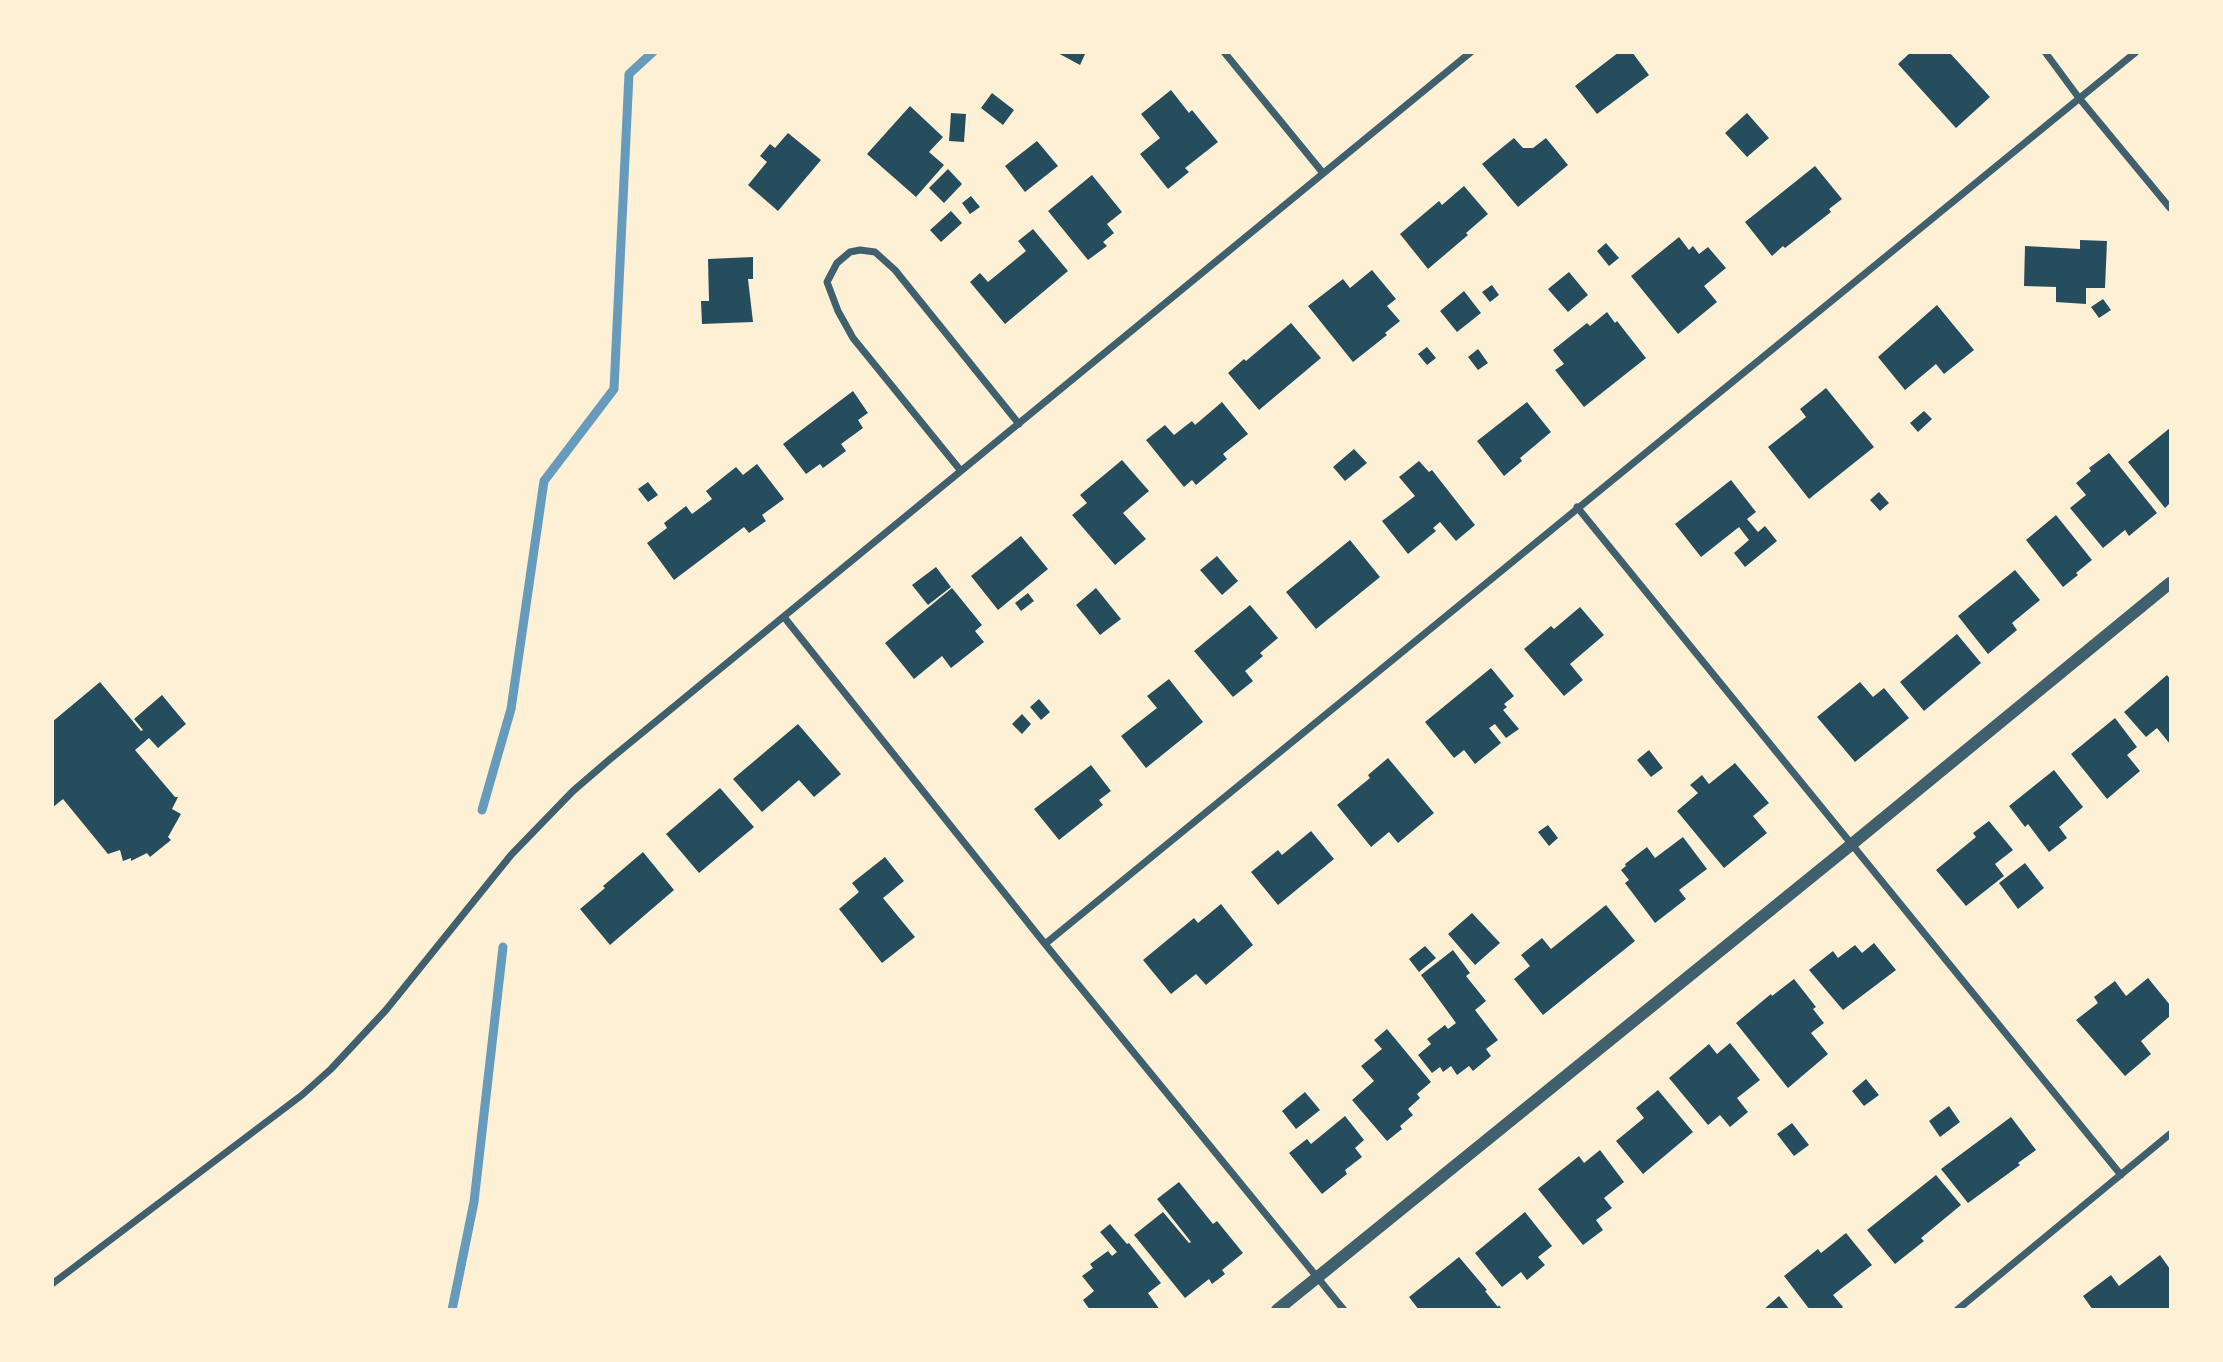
<!DOCTYPE html>
<style>
body{margin:0}
#map{position:relative;width:2223px;height:1362px;overflow:hidden;background:#fdf0d5;font-family:"Libre Baskerville",serif}
canvas{display:block}
.frame{position:absolute;inset:0;border:54px solid #fdf0d5;pointer-events:none}
</style>
<div id="map">
<canvas width="2223" height="1362"></canvas>
<div class="frame"></div>
</div>
<script>
const ctx = document.querySelector('canvas').getContext('2d');
ctx.lineJoin = 'round';
function toPath(rows) {
  const path = new Path2D();
  for (const r of rows) {
    path.moveTo(r[0], r[1]);
    for (let i = 2; i < r.length; i += 2) path.lineTo(r[i], r[i + 1]);
  }
  return path;
}
function trace(path, color, width, dash) {
  ctx.strokeStyle = color;
  ctx.lineWidth = width;
  ctx.lineCap = dash ? 'butt' : 'round';
  ctx.setLineDash(dash || []);
  ctx.stroke(path);
}
function fillPath(path, color) {
  ctx.fillStyle = color;
  ctx.fill(path, 'evenodd');
}
const stream = toPath([
 [482,810,511,709,544,481,614,389,629,74,653,52],
 [452,1310,474,1202,503,947]
]);
const building = toPath([
 [1056,52,1086,52,1080,65],
 [1619,52,1632,52,1649,75,1597,114,1575,86],
 [1911,52,1949,52,1990,97,1956,128,1898,64],
 [1171,90,1189,113,1192,110,1218,142,1185,168,1189,172,1168,189,1140,154,1160,138,1141,114],
 [992,93,1014,110,1003,125,981,108],
 [910,106,943,137,929,152,944,165,916,197,867,154],
 [951,113,966,114,964,142,949,141],
 [1747,113,1769,138,1747,157,1725,133],
 [788,133,821,160,778,211,748,185,767,162,760,156,770,144,775,148],
 [1514,138,1523,148,1533,148,1546,138,1568,165,1518,207,1482,164],
 [1037,141,1058,166,1025,192,1005,166],
 [1815,166,1842,199,1829,209,1831,212,1785,248,1783,246,1772,256,1745,222],
 [948,169,962,184,944,203,929,188],
 [1092,175,1122,212,1107,224,1114,233,1103,242,1107,246,1088,260,1048,211],
 [1464,186,1488,214,1466,233,1468,235,1428,269,1400,234,1439,201,1442,205],
 [971,196,980,207,970,214,962,203],
 [951,211,962,223,941,242,930,230],
 [1033,229,1068,271,1005,324,970,282,980,273,988,282,1026,251,1018,241],
 [1679,237,1689,250,1693,246,1699,254,1708,247,1726,268,1704,286,1717,302,1678,334,1631,276],
 [2080,240,2107,241,2105,288,2086,288,2086,304,2056,302,2056,287,2024,286,2025,246,2080,249],
 [1606,243,1619,258,1609,266,1597,251],
 [753,257,753,279,748,279,753,322,702,324,701,301,709,301,708,259],
 [1372,270,1396,299,1387,306,1400,321,1385,333,1387,335,1353,362,1308,306,1343,279,1350,288],
 [1569,272,1588,295,1568,312,1548,289],
 [1492,285,1499,295,1490,302,1482,292],
 [1464,291,1481,313,1457,332,1440,311],
 [2103,299,2111,310,2099,318,2091,307],
 [1937,305,1974,350,1944,374,1936,364,1905,390,1878,357],
 [1607,312,1615,323,1617,321,1646,358,1584,407,1555,370,1564,364,1553,350,1587,323,1590,326],
 [1291,323,1321,358,1259,410,1228,373,1244,359,1246,361],
 [1427,347,1436,358,1427,365,1418,354],
 [1478,349,1488,363,1478,370,1468,357],
 [1826,388,1874,447,1809,499,1768,447,1806,417,1800,409],
 [853,391,868,413,858,420,863,428,841,444,846,451,823,468,820,464,806,474,783,444],
 [1222,402,1248,434,1223,454,1227,459,1196,485,1192,480,1184,487,1146,440,1165,425,1174,435,1192,421,1195,425],
 [1527,402,1551,432,1520,458,1522,461,1504,476,1477,441],
 [1924,411,1932,419,1918,432,1910,423],
 [2170,428,2170,503,2165,508,2128,462],
 [1354,449,1367,463,1345,481,1333,467],
 [2109,453,2157,513,2129,536,2125,530,2103,548,2070,508,2086,495,2076,483,2091,471,2089,468],
 [1122,460,1149,491,1123,513,1146,539,1115,565,1072,515,1087,503,1080,495],
 [1419,461,1429,472,1432,470,1475,525,1456,541,1440,522,1433,528,1436,531,1408,554,1382,521,1415,496,1399,477],
 [757,464,784,499,762,515,766,521,749,533,744,527,674,580,647,543,667,528,664,523,686,506,692,514,712,499,706,491,736,467,743,475],
 [1731,480,1756,512,1747,519,1758,532,1765,526,1777,541,1745,567,1734,553,1749,540,1739,527,1701,557,1675,524],
 [648,482,658,495,648,502,638,489],
 [1879,492,1889,503,1880,511,1870,500],
 [2056,515,2092,560,2076,573,2078,575,2063,587,2026,540],
 [1021,536,1048,569,998,610,971,576],
 [1350,540,1380,577,1316,629,1286,592],
 [1217,556,1238,581,1222,595,1200,570],
 [936,567,951,587,928,605,912,585],
 [2015,570,2040,600,2012,623,2017,630,1988,654,1958,616],
 [952,588,982,625,975,631,984,642,951,668,942,656,914,679,885,643],
 [1096,588,1121,619,1100,635,1076,605],
 [1028,593,1034,601,1021,611,1015,603],
 [1250,605,1278,638,1260,653,1263,656,1245,671,1253,681,1233,697,1194,651],
 [1580,607,1604,635,1570,664,1583,680,1564,696,1524,649,1551,626,1554,629],
 [1957,634,1981,663,1924,711,1900,682],
 [1491,668,1514,696,1504,704,1507,707,1503,710,1519,729,1506,738,1495,724,1489,728,1501,743,1475,764,1464,750,1454,758,1425,722],
 [2167,675,2170,679,2170,744,2157,728,2146,737,2124,712],
 [1169,679,1203,722,1146,768,1121,736,1157,708,1147,696],
 [100,682,141,731,143,730,134,719,162,695,186,724,158,748,149,738,135,750,175,797,178,797,172,809,181,814,168,837,171,840,150,857,147,853,131,861,131,858,123,861,120,850,108,854,63,799,52,808,52,722],
 [1860,682,1873,697,1884,688,1909,718,1855,762,1817,717],
 [1039,699,1050,712,1041,720,1030,707],
 [1022,714,1031,724,1022,734,1012,724],
 [2115,718,2137,747,2127,755,2140,771,2107,799,2071,754],
 [798,724,841,774,814,797,799,780,762,812,733,779],
 [1649,750,1663,768,1651,777,1637,760],
 [1388,758,1434,813,1398,843,1389,832,1371,847,1337,805,1370,778,1368,775],
 [1735,763,1769,803,1753,816,1767,833,1724,868,1677,811,1698,793,1690,785,1702,775,1709,784],
 [1091,765,1111,791,1099,800,1103,805,1059,840,1034,809],
 [2054,770,2083,807,2059,827,2067,838,2049,852,2028,824,2025,827,2009,806],
 [720,788,754,827,699,873,666,834],
 [1989,821,2013,850,1995,864,2004,876,1966,906,1936,870,1976,837,1973,833],
 [1548,825,1558,838,1549,846,1538,832],
 [1311,831,1334,859,1278,905,1251,872,1278,850,1282,855],
 [1683,837,1707,869,1679,890,1686,899,1655,923,1625,883,1629,880,1621,870,1626,866,1625,864,1647,847,1655,858],
 [643,852,674,890,610,945,580,909,605,888,603,886],
 [885,857,904,881,883,898,915,937,882,963,839,909,859,892,852,883],
 [2025,863,2044,888,2018,909,1999,883],
 [1221,904,1253,945,1206,985,1196,974,1171,994,1143,960,1194,918,1198,923],
 [1606,905,1635,941,1543,1015,1514,979,1530,966,1521,955,1542,938,1551,949],
 [1472,913,1500,943,1475,965,1448,934],
 [1874,943,1896,970,1843,1010,1809,970,1833,951,1838,958,1855,945,1862,953],
 [1425,946,1436,958,1419,972,1409,959],
 [1453,950,1470,973,1466,976,1486,1001,1475,1010,1498,1040,1486,1049,1491,1056,1473,1071,1469,1066,1457,1075,1451,1066,1443,1072,1440,1067,1432,1073,1418,1055,1431,1044,1427,1039,1445,1025,1448,1029,1456,1023,1421,975],
 [2148,978,2170,1005,2170,1016,2141,1041,2151,1054,2125,1076,2076,1020,2098,1003,2094,997,2115,981,2126,996],
 [1794,979,1816,1007,1813,1009,1824,1023,1811,1033,1828,1054,1788,1088,1736,1023,1771,994,1772,996],
 [1387,1029,1431,1082,1417,1094,1420,1098,1408,1109,1413,1115,1400,1126,1402,1129,1387,1141,1352,1100,1374,1081,1361,1066,1382,1049,1374,1040],
 [1730,1043,1760,1080,1737,1098,1748,1112,1730,1127,1720,1115,1708,1125,1669,1078,1709,1044,1717,1054],
 [1866,1079,1879,1095,1864,1106,1852,1091],
 [1658,1090,1693,1132,1643,1174,1616,1141,1644,1118,1636,1108],
 [1305,1092,1320,1110,1296,1129,1282,1111],
 [1949,1106,1960,1122,1940,1137,1929,1121],
 [1345,1116,1364,1140,1355,1148,1362,1157,1345,1170,1347,1174,1322,1194,1289,1153,1307,1139,1311,1144],
 [2011,1117,2036,1150,2018,1163,2020,1165,1968,1203,1941,1169],
 [1792,1123,1809,1145,1794,1156,1777,1134],
 [1600,1150,1624,1182,1604,1198,1612,1208,1596,1220,1603,1230,1583,1245,1538,1189,1579,1156,1584,1163],
 [1936,1175,1961,1205,1921,1238,1924,1241,1895,1264,1867,1230],
 [1179,1182,1213,1224,1217,1221,1243,1253,1222,1270,1225,1274,1212,1284,1209,1279,1185,1298,1134,1235,1163,1212,1189,1243,1191,1242,1157,1199],
 [1525,1212,1552,1246,1538,1257,1545,1265,1527,1280,1521,1272,1502,1287,1475,1253],
 [1110,1224,1127,1244,1129,1243,1161,1283,1148,1293,1160,1310,1090,1310,1083,1300,1094,1291,1082,1276,1093,1268,1090,1264,1108,1251,1112,1256,1117,1252,1100,1232],
 [1846,1233,1872,1265,1833,1295,1843,1307,1840,1310,1810,1310,1784,1276,1818,1249,1821,1253],
 [2160,1255,2170,1269,2170,1310,2093,1310,2083,1296,2111,1275,2119,1286],
 [1459,1257,1487,1290,1485,1291,1498,1307,1499,1305,1502,1310,1419,1310,1409,1297],
 [1779,1296,1790,1310,1763,1310]
]);
const minor = toPath([
 [1224,52,1323,173],
 [2045,52,2079,98,2170,208],
 [961,471,853,338,838,311,827,282,837,263,850,252,860,250,875,252,895,270,1019,424],
 [1577,507,2121,1175],
 [784,617,1045,944,1344,1310],
 [1045,944,2136,52],
 [52,1284,302,1095,331,1069,386,1010,511,855,573,791,609,760,1471,52],
 [1957,1310,2170,1134]
]);
const tertiary = toPath([
 [1277,1310,1852,844,2170,583]
]);
trace(stream, '#669bbc', 9);
fillPath(building, '#264d5e');
trace(minor, '#3f606c', 7);
trace(tertiary, '#3f606c', 12);
</script>
